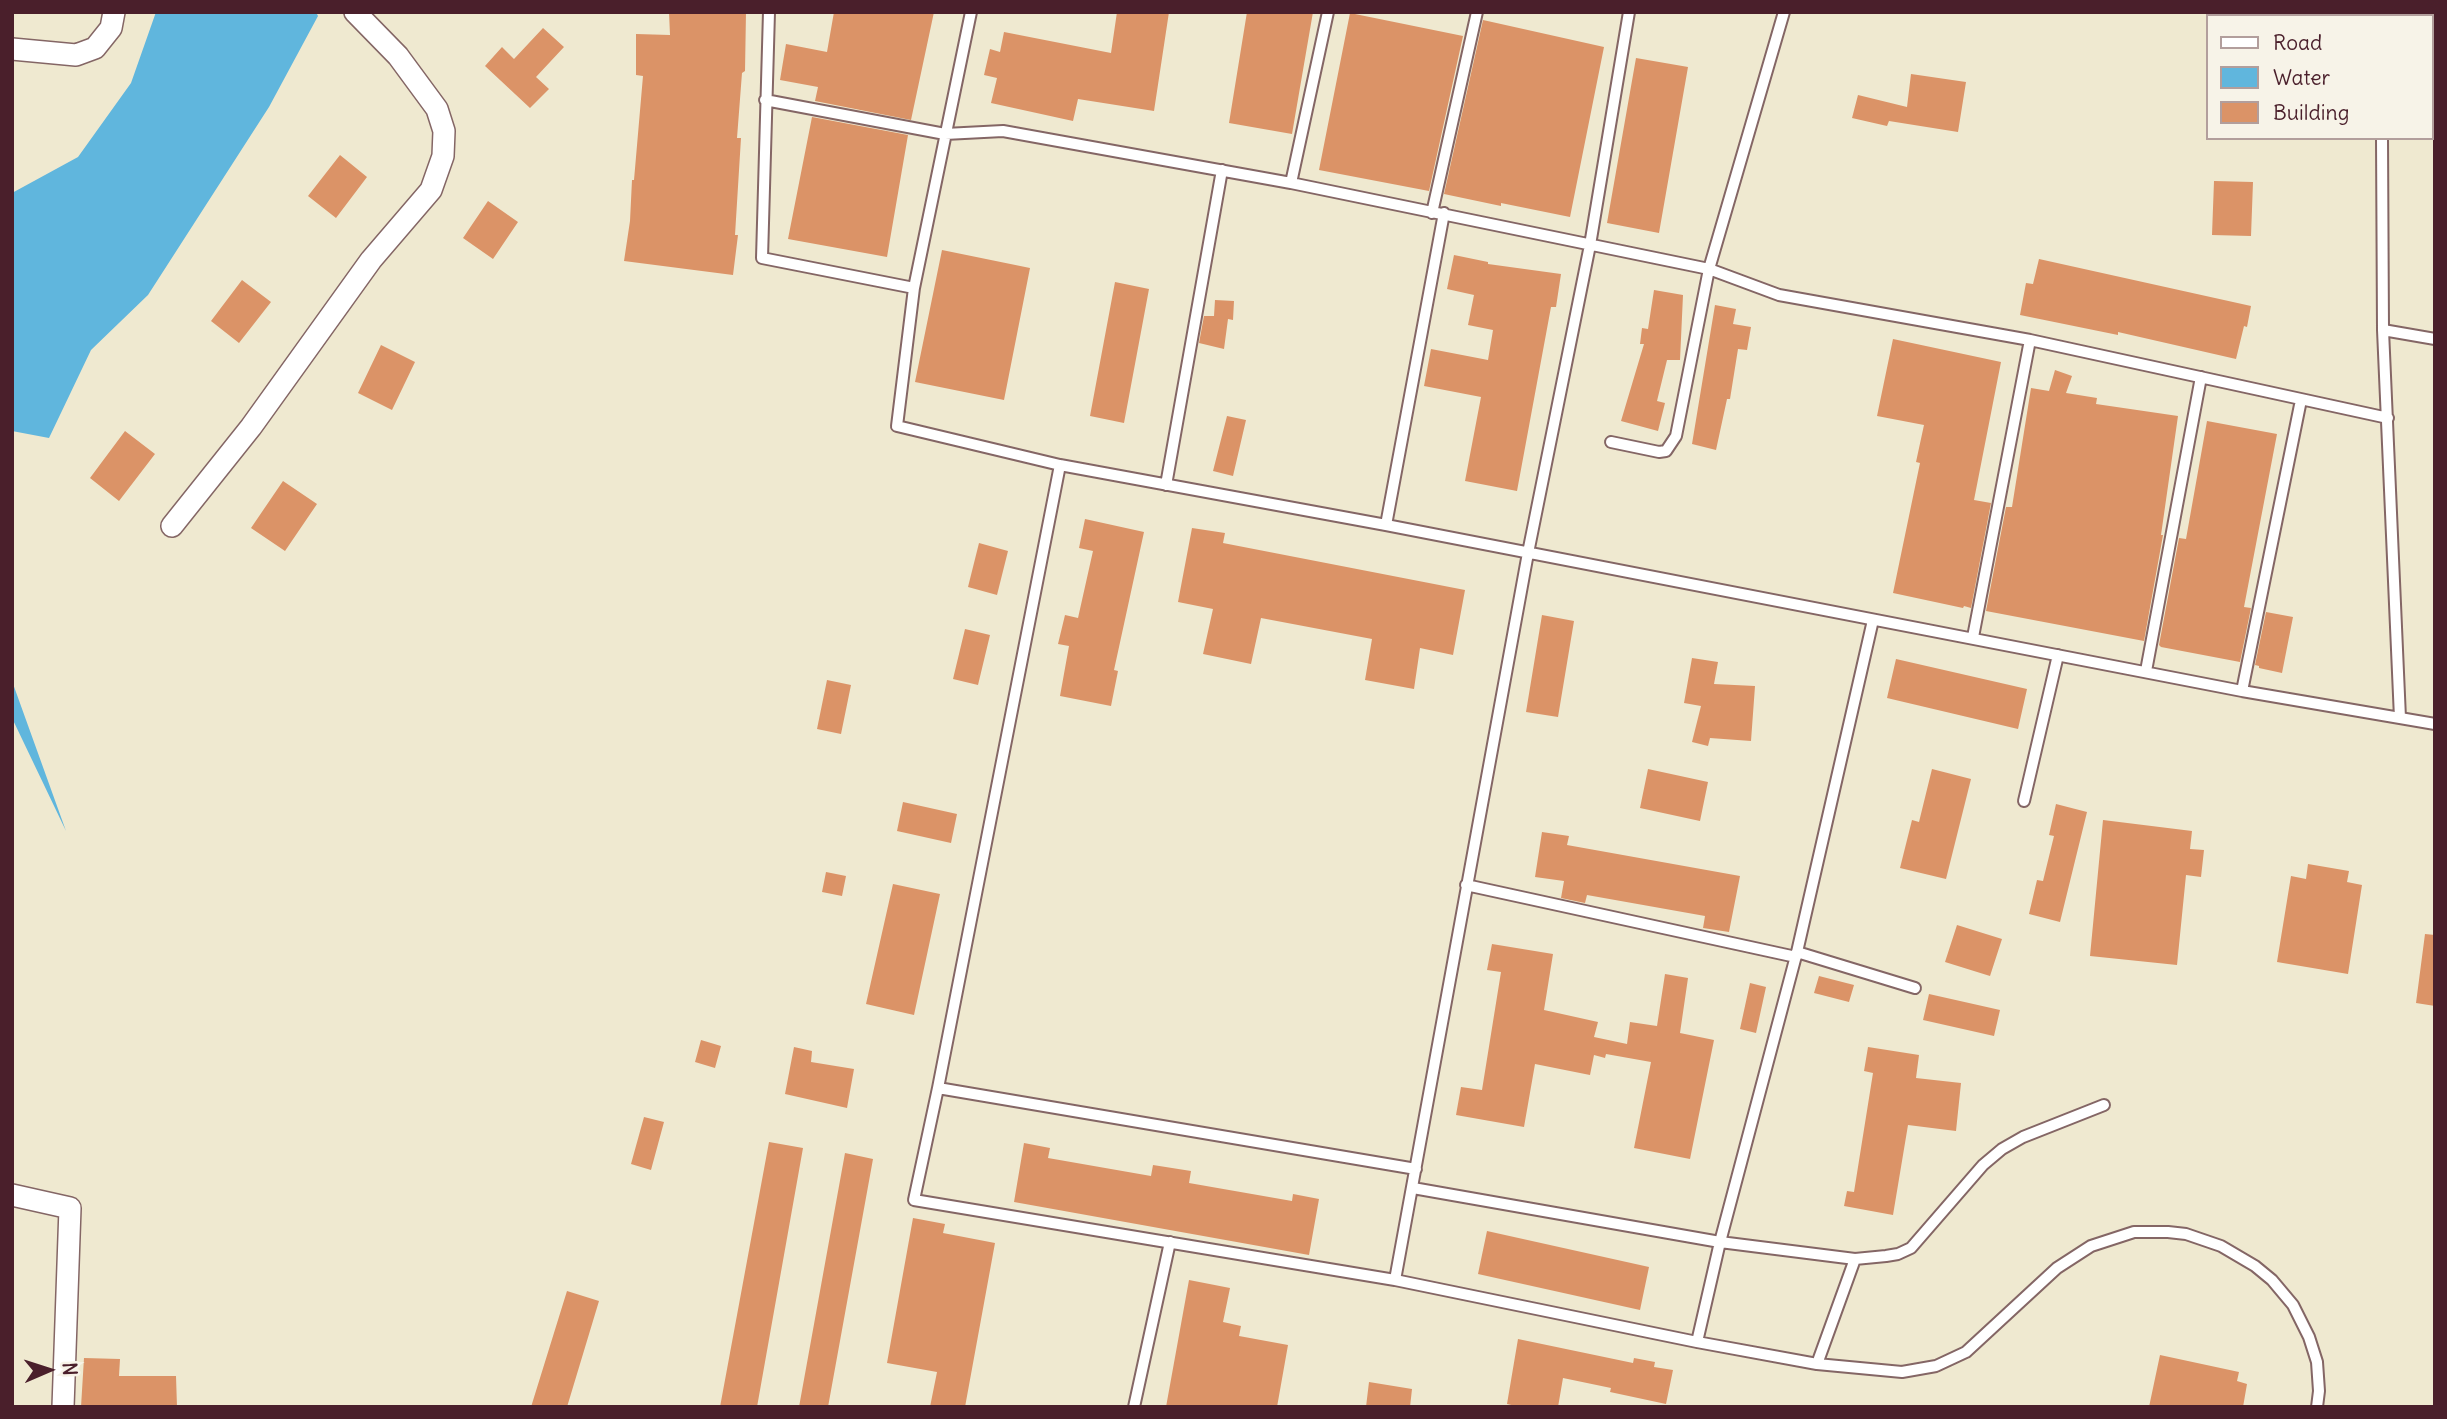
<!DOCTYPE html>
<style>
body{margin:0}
#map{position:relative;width:2447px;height:1419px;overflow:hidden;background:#efe9d0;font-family:Delius,sans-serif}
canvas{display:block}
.frame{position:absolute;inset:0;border:14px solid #4a1f2b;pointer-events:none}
.legend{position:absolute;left:2206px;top:14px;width:228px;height:126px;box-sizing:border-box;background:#f7f3e8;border:2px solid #b29e9c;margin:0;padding:9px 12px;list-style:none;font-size:21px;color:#4a1f2b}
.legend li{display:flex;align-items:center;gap:14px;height:35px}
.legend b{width:35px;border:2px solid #b29e9c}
.north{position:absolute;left:14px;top:1335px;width:70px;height:70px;-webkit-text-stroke:5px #f7f3e8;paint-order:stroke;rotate:87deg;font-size:19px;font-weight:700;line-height:28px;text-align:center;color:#4a1f2b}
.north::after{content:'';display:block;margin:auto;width:24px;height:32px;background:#4a1f2b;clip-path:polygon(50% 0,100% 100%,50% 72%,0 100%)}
</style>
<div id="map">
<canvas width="2447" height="1419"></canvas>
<div class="frame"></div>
<ul class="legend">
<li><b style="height:9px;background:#fff"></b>Road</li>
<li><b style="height:19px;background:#60b6dd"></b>Water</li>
<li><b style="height:19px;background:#db9367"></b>Building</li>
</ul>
<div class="north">N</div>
</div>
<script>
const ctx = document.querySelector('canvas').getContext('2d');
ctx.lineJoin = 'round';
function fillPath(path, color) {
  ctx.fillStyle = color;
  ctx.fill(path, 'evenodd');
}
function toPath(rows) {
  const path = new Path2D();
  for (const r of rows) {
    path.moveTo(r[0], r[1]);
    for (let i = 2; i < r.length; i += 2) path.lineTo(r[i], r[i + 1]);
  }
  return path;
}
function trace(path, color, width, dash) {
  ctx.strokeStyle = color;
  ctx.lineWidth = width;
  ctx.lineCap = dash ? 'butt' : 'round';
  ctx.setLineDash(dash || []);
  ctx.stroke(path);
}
const water = toPath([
 [156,12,316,12,318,16,269,107,148,295,91,350,49,438,12,431,12,193,78,157,131,83],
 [12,681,66,831,12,718]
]);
const building = toPath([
 [669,12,746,12,745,71,742,73,737,138,741,138,735,235,738,235,733,275,624,261,630,221,632,180,634,180,643,76,636,75,636,34,670,35],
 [834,12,934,12,911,120,815,101,818,87,780,80,786,44,827,52],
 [1117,12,1169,12,1154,111,1078,99,1073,121,991,103,997,78,984,75,990,49,1000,52,1004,32,1111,53],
 [1247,12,1313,12,1292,134,1229,123],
 [1350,13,1463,36,1429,191,1319,170],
 [1483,20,1604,47,1570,217,1501,203,1501,206,1444,194],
 [543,28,564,47,536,77,549,89,530,108,485,66,502,47,514,59],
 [1636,58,1688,67,1659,233,1607,223],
 [1911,74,1966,82,1958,132,1889,121,1887,126,1852,118,1858,95,1907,107],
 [812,117,908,135,887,257,788,239],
 [340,155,367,177,336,218,308,196],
 [2214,181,2253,182,2251,236,2212,235],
 [488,201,518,222,493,259,463,238],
 [942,250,1030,268,1004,400,915,382],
 [1454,255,1488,262,1488,264,1561,274,1556,307,1551,307,1517,491,1465,481,1481,397,1424,386,1431,349,1488,360,1493,330,1468,325,1474,295,1447,289],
 [2039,259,2251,306,2247,327,2244,326,2236,359,2118,332,2118,335,2020,315,2026,283,2033,284],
 [242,280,271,302,239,343,211,321],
 [1115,282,1149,289,1124,423,1090,416],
 [1654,290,1683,295,1680,360,1667,360,1657,401,1665,403,1658,431,1621,421,1644,344,1640,344,1642,328,1648,329],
 [1215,300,1234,301,1233,320,1228,319,1224,349,1199,343,1204,316,1214,316],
 [1715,305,1736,309,1733,324,1751,327,1747,350,1738,349,1730,399,1727,399,1716,450,1692,444],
 [1893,339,2001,362,1974,500,1991,503,1971,608,1964,606,1963,608,1893,593,1920,463,1916,462,1924,425,1877,416],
 [381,345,415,362,392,410,358,393],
 [2055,370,2072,376,2066,393,2097,398,2096,404,2178,416,2161,535,2163,535,2144,641,1986,611,2006,507,2012,507,2031,388,2049,391],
 [1227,416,1246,420,1233,476,1213,471],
 [2207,421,2277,434,2244,607,2251,608,2240,662,2161,647,2159,645,2179,538,2186,539],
 [125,431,155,454,119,501,90,478],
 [283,481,317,504,285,551,251,528],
 [1085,519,1144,532,1114,670,1118,671,1111,706,1060,696,1069,646,1058,644,1065,615,1078,618,1093,551,1079,548],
 [1192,528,1225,533,1223,543,1465,590,1453,655,1420,648,1414,689,1365,680,1372,639,1261,618,1251,664,1203,654,1213,609,1178,602],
 [979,543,1008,551,997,595,968,587],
 [2266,612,2293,617,2282,673,2259,668,2259,666,2255,665],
 [1542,615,1574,621,1558,717,1526,712],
 [965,629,990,635,978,685,953,679],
 [1692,658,1718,662,1714,684,1755,686,1751,741,1710,738,1708,746,1692,742,1701,706,1684,703],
 [1896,659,2027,689,2018,729,1887,698],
 [827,680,851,685,841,734,817,729],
 [1648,769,1708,782,1700,821,1640,808],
 [1932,769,1971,779,1946,879,1900,868,1912,820,1919,822],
 [903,802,957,814,951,843,897,831],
 [2056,804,2087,812,2060,922,2029,914,2037,880,2043,881,2054,836,2049,835],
 [2103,820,2192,831,2190,849,2204,850,2201,877,2186,875,2177,965,2090,956],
 [1542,832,1569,836,1567,845,1740,876,1729,932,1703,928,1705,916,1587,895,1585,903,1561,898,1564,881,1535,877],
 [2308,864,2349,871,2347,882,2362,885,2348,974,2277,962,2291,876,2306,879],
 [826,872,846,876,842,896,822,892],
 [893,884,940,894,914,1015,866,1004],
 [1957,925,2002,939,1990,976,1945,962],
 [2425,934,2435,935,2435,1006,2416,1003],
 [1492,944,1553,954,1544,1010,1598,1022,1594,1037,1627,1044,1630,1022,1657,1026,1665,974,1688,978,1680,1033,1714,1040,1690,1159,1634,1148,1651,1062,1606,1054,1605,1058,1594,1055,1590,1075,1535,1064,1524,1127,1456,1115,1461,1087,1482,1090,1501,972,1487,970],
 [1819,976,1854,985,1849,1002,1814,993],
 [1750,983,1766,987,1756,1033,1740,1029],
 [1929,994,2000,1010,1994,1036,1923,1020],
 [701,1040,721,1046,715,1068,695,1062],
 [794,1047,812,1051,811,1062,854,1069,847,1108,785,1094],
 [1868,1047,1919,1055,1916,1078,1961,1083,1956,1131,1908,1125,1893,1215,1844,1206,1847,1191,1854,1192,1873,1073,1864,1071],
 [644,1117,664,1122,651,1170,631,1164],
 [769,1142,803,1148,757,1407,720,1407],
 [1024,1143,1050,1148,1048,1158,1151,1176,1153,1165,1191,1171,1189,1183,1292,1201,1293,1194,1319,1199,1309,1255,1014,1202],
 [845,1153,873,1159,828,1407,799,1407],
 [913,1218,945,1224,943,1233,995,1243,965,1407,930,1407,937,1372,887,1363],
 [1487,1231,1649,1267,1640,1310,1478,1274],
 [1189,1280,1230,1288,1223,1322,1241,1326,1239,1336,1288,1345,1277,1407,1166,1407],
 [567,1291,599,1301,567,1407,531,1407],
 [1518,1339,1633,1363,1634,1358,1655,1362,1654,1367,1673,1370,1666,1404,1610,1392,1611,1388,1563,1378,1558,1407,1520,1407,1507,1404],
 [2160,1355,2239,1372,2237,1381,2247,1384,2243,1407,2149,1407],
 [84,1358,120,1359,119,1376,176,1376,177,1407,81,1407],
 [1369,1382,1412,1389,1410,1407,1366,1407]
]);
const service = toPath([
 [769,12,762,258,914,288],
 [971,12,914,288,897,426,1060,465,1386,525,2242,691,2435,724],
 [2380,12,2380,16],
 [765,100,945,134,1003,131,1291,183,1709,269,1779,295,2030,340,2388,418],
 [2382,138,2383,330,2400,718],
 [1291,183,1328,12],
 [1432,213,1477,12],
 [2383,330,2435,339],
 [1611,442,1659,452,1666,451,1676,436,1709,269,1784,12],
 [1060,465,938,1088,914,1200,1395,1280,1697,1342,1817,1364,1902,1372,1936,1366,1966,1352,2057,1268,2091,1246,2134,1232,2168,1232,2186,1234,2221,1246,2255,1266,2272,1280,2293,1305,2309,1337,2317,1362,2319,1391,2317,1407],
 [1166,485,1222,170],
 [1386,525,1444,213],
 [1973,637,2030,340],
 [2146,671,2201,377],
 [2242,691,2301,400],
 [2024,801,2058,655],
 [1466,885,1796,957],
 [1797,952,1915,988],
 [938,1088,1416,1169],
 [1413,1188,1720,1242,1855,1259,1886,1256,1898,1254,1911,1248,1983,1165,2002,1149,2023,1137,2104,1105],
 [1395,1280,1528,553,1590,245,1629,12],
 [1697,1342,1720,1242,1797,952,1873,620],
 [1817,1364,1855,1259],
 [1134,1407,1170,1242]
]);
const minor = toPath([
 [12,49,76,55,95,48,111,28,114,12],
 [172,526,251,427,371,260,431,190,443,156,444,131,437,109,398,56,355,12],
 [12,1195,70,1208,63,1407]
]);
fillPath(water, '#60b6dd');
fillPath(building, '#db9367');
trace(service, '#846665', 14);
trace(minor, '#846665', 24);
trace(service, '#fff', 10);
trace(minor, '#fff', 21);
</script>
